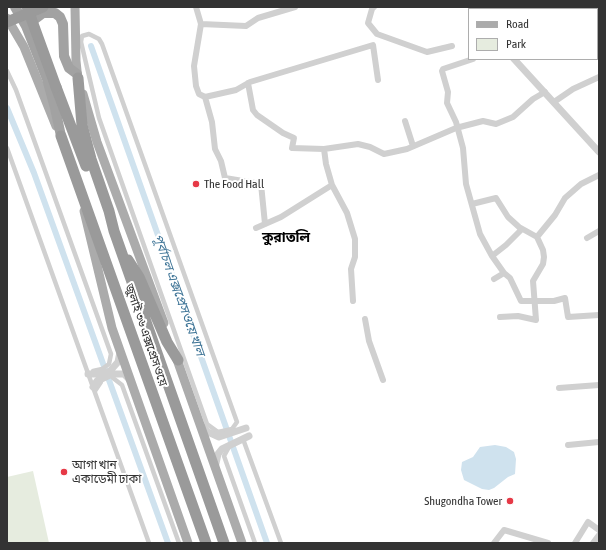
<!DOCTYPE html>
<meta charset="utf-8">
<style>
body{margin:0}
#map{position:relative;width:606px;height:550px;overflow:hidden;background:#fff;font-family:"Asap Condensed",sans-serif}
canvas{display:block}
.frame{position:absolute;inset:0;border:8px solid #333;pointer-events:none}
.legend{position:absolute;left:468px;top:8px;width:130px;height:52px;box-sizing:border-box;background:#fff;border:1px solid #adadad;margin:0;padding:5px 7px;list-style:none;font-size:12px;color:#333}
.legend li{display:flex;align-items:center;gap:8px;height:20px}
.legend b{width:20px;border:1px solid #adadad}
</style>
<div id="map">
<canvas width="606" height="550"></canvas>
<div class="frame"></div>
<ul class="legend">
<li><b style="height:5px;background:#ababab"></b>Road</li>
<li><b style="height:11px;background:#e6ecdf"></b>Park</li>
</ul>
</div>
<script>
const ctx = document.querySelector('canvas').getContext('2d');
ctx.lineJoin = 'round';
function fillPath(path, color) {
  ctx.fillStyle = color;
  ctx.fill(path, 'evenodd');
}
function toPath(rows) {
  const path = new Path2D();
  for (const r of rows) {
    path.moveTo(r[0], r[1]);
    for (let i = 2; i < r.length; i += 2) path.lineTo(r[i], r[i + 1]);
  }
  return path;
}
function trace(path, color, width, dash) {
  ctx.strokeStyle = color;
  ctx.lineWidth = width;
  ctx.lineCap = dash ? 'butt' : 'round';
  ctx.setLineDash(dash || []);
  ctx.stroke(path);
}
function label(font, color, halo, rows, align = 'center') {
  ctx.font = font + ' "Asap Condensed","Noto Sans Bengali",sans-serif';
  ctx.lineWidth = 4;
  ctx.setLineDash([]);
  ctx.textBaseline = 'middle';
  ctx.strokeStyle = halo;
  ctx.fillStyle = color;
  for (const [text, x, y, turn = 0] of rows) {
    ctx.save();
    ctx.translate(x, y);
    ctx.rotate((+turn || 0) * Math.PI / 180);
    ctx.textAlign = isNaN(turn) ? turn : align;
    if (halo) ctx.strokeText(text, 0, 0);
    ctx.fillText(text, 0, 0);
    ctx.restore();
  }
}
const green = toPath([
 [33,471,49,543,7,543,7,477]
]);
const water = toPath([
 [495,445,506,447,514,452,516,459,515,474,508,477,494,488,489,490,482,489,464,480,461,470,462,462,473,457,480,447]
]);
const canal = toPath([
 [91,46,267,543],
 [7,108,34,173,168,543]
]);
const pedestrian = toPath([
 [89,34,99,39,102,44,237,422,232,429,218,432,207,424,99,118,81,42,82,36,89,34],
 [7,71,16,90,111,354,109,364,102,369,93,371],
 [7,148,149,543],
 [113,378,122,385,179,543],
 [95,391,101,382],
 [243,439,281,543],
 [229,447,224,456,255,543]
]);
const minor = toPath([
 [196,7,201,24,194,66,196,86,199,94,205,97,212,122,215,149,221,161,225,178,261,184,265,224],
 [374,7,372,9,368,23,377,34,427,52,452,46],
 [562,9,566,7],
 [201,24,246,26,258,18,295,7],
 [473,59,443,69,442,71,448,92,447,103,456,122,463,148,466,184,480,234,492,256],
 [248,83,253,110,257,115,283,133,294,138,292,148,324,149,358,144,370,147,384,154,407,149,456,128,483,121,496,124,513,117,533,99,545,92],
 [205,97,236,90,250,82,373,45,378,80],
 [554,102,573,89,599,77],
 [405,121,413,146],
 [324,149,326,164,332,185,347,213,355,239,355,257,351,269,353,301],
 [472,204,496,198,508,217,519,227,537,237,555,215,565,198,581,184,599,175],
 [256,228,281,217,332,185],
 [587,238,599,231],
 [504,273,510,278,521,301,554,301,565,298,568,317,599,315],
 [494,279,504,273,492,256,506,245,522,229],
 [500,317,518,316,536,320,533,281,543,264,544,257,543,250,537,237],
 [365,319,369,341,383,380],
 [559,388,599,385],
 [568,445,599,442],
 [494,543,504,530,548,543],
 [575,543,588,522,599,530],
 [593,543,599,535]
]);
const tertiary = toPath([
 [484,7,485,9],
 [514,59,599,152],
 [88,374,102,374,110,371,118,362,120,352],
 [93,387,97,381,112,374,124,374,129,379],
 [202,426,208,432,219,437,246,428],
 [215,468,218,454,222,449,249,436]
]);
const primary = toPath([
 [75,7,76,61,78,80],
 [7,18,24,47,56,126],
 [83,94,97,142,164,323],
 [84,211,112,328,188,543],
 [175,354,242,543]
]);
const trunk = toPath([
 [15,7,26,26,47,79,55,108,61,136],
 [27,25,43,13,55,13,60,17,63,24,64,56,69,68,77,74]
]);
const motorway = toPath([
 [78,78,82,125,91,159,109,211,114,231,224,543],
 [56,87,86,166],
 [61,136,206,543],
 [128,260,139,277,167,342,178,360]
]);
const motorwayBridge = toPath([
 [27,7,56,87],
 [7,22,43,7]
]);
const markers = [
 [196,184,4,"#e63946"],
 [64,472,4,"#e63946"],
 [510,501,4,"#e63946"]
];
const poiNames = [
 ["The Food Hall",204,184],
 ["আগা খান",72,465],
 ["একাডেমী ঢাকা",72,479],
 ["Shugondha Tower",502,501,"right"]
];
const streetNames = [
 ["জুলাই ৩৬ এক্সপ্রেসওয়ে",146,335,71]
];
const waterNames = [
 ["পূর্বাচল এক্সপ্রেসওয়ে খাল",179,295,70]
];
const quarterNames = [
 ["কুরাতলি",286,238]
];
fillPath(green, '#e6ecdf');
fillPath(water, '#cfe2ee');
trace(canal, '#cfe2ee', 6);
trace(pedestrian, '#d0d0d0', 4.5);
trace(minor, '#d0d0d0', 6);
trace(tertiary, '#d0d0d0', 7);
trace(primary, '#ababab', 9);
trace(trunk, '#a2a2a2', 10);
trace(motorway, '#9a9a9a', 11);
trace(motorwayBridge, '#9a9a9a', 11);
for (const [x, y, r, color] of markers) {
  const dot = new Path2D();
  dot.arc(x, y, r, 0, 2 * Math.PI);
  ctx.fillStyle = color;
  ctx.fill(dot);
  trace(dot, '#fff', 1.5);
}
label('12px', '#333', '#fff', poiNames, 'left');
label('12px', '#333', '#fff', streetNames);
label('italic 13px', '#3f7597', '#fff', waterNames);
label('bold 14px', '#000', '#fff', quarterNames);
</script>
